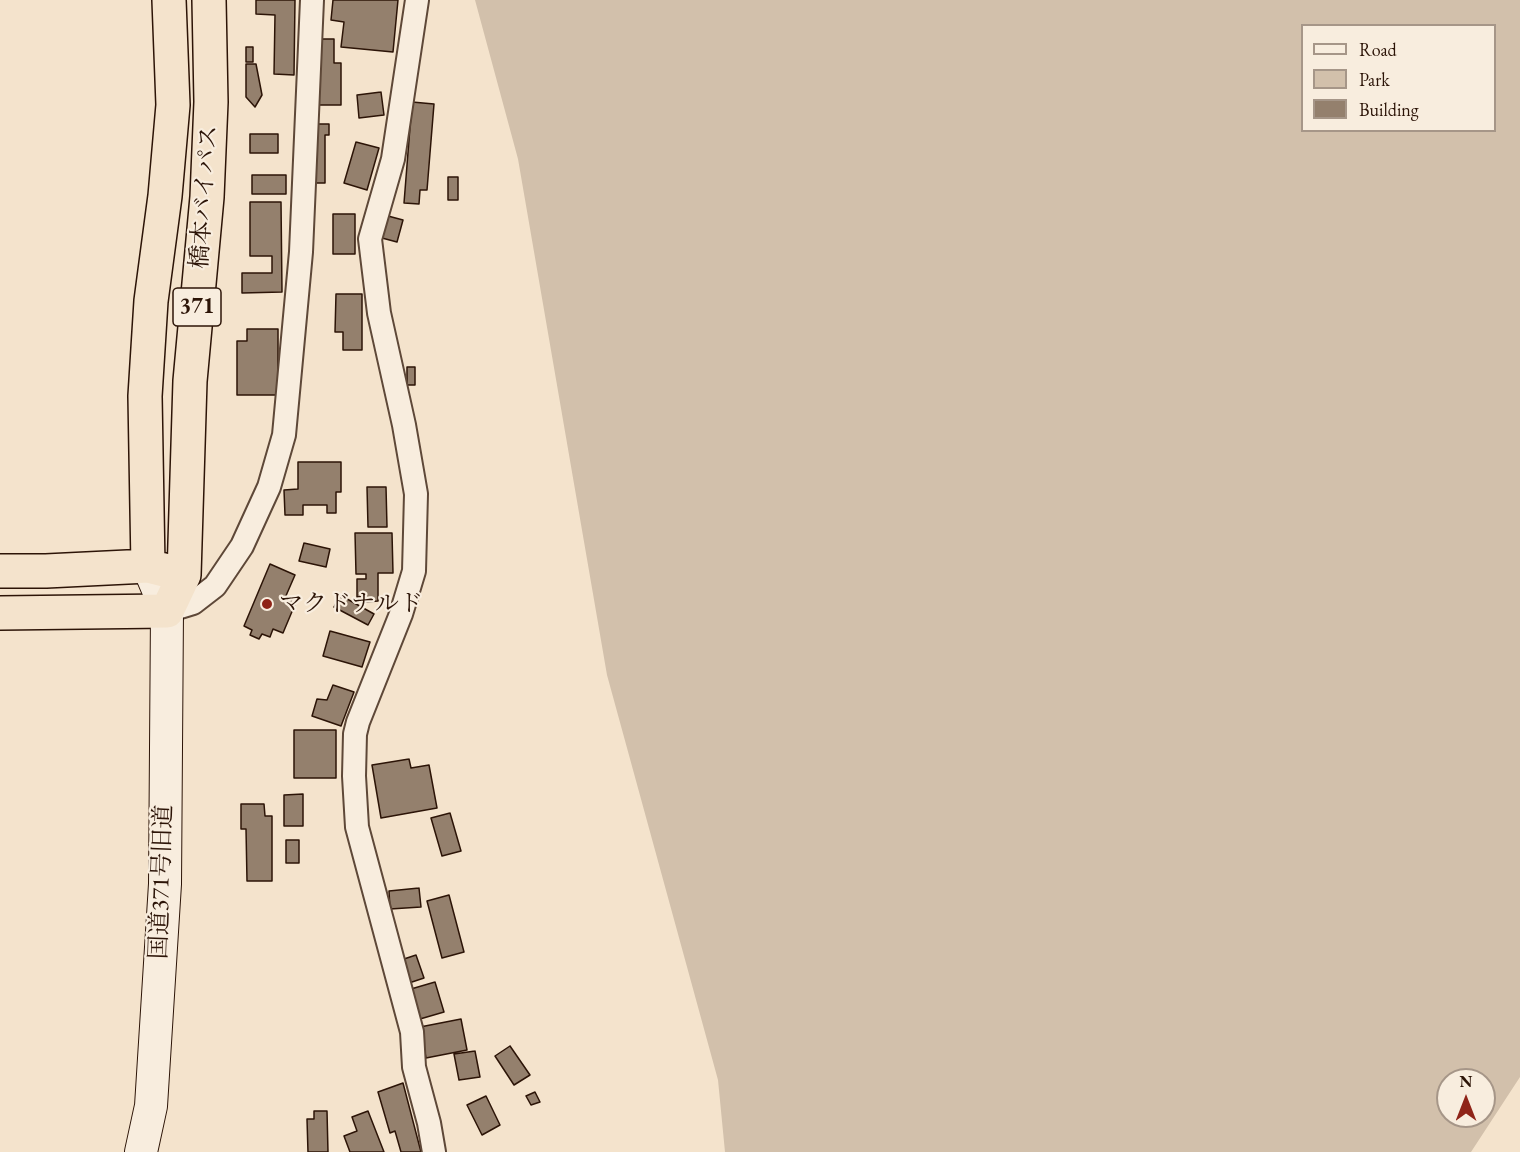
<!DOCTYPE html>
<meta charset="utf-8">
<style>
body{margin:0}
#map{position:relative;width:1520px;height:1152px;overflow:hidden;background:#f4e3cc;font-family:"EB Garamond",serif}
canvas{display:block}
.legend{position:absolute;left:1301px;top:24px;width:195px;height:108px;box-sizing:border-box;background:#f8edde;border:2px solid #a69688;margin:0;padding:8px 10px;list-style:none;font-size:18px;color:#2c1407}
.legend li{display:flex;align-items:center;gap:12px;height:30px}
.legend b{width:30px;border:2px solid #a69688}
.north{position:absolute;left:1436px;top:1068px;width:60px;height:60px;box-sizing:border-box;background:#f8edde;border:2px solid #a69688;border-radius:50%;rotate:0deg;font-size:16px;font-weight:700;line-height:24px;text-align:center;color:#2c1407}
.north::after{content:'';display:block;margin:auto;width:21px;height:27px;background:#8f2418;clip-path:polygon(50% 0,100% 100%,50% 72%,0 100%)}
</style>
<div id="map">
<canvas width="1520" height="1152"></canvas>
<ul class="legend">
<li><b style="height:8px;background:#f8edde"></b>Road</li>
<li><b style="height:16px;background:#d2c0ab"></b>Park</li>
<li><b style="height:16px;background:#94806d"></b>Building</li>
</ul>
<div class="north">N</div>
</div>
<script>
const ctx = document.querySelector('canvas').getContext('2d');
ctx.lineJoin = 'round';
function fillPath(path, color) {
  ctx.fillStyle = color;
  ctx.fill(path, 'evenodd');
}
function toPath(rows) {
  const path = new Path2D();
  for (const r of rows) {
    path.moveTo(r[0], r[1]);
    for (let i = 2; i < r.length; i += 2) path.lineTo(r[i], r[i + 1]);
  }
  return path;
}
function trace(path, color, width, dash) {
  ctx.strokeStyle = color;
  ctx.lineWidth = width;
  ctx.lineCap = dash ? 'butt' : 'round';
  ctx.setLineDash(dash || []);
  ctx.stroke(path);
}
function label(font, color, halo, rows, align = 'center') {
  ctx.font = font + ' "EB Garamond","Noto Serif JP",serif';
  ctx.lineWidth = 4.5;
  ctx.setLineDash([]);
  ctx.textBaseline = 'middle';
  ctx.strokeStyle = halo;
  ctx.fillStyle = color;
  for (const [text, x, y, turn = 0] of rows) {
    ctx.save();
    ctx.translate(x, y);
    ctx.rotate((+turn || 0) * Math.PI / 180);
    ctx.textAlign = isNaN(turn) ? turn : align;
    if (halo) ctx.strokeText(text, 0, 0);
    ctx.fillText(text, 0, 0);
    ctx.restore();
  }
}
const green = toPath([
 [475,0,1520,0,1520,1077,1471,1152,725,1152,718,1080,607,675,518,159],
 [1302,26,1494,26,1494,130,1302,130],
 [1448,1080,1484,1080,1484,1116,1448,1116]
]);
const building = toPath([
 [256,0,295,0,294,75,274,74,275,15,256,14,256,0],
 [333,0,398,0,393,52,341,47,344,22,331,20,333,0],
 [320,39,334,39,334,63,341,63,341,105,319,105,320,39],
 [246,47,253,47,253,62,246,62,246,47],
 [246,64,256,64,262,95,255,107,246,97,246,64],
 [381,92,384,115,359,118,357,95,381,92],
 [412,102,434,104,427,190,420,190,419,204,404,203,412,102],
 [316,124,329,124,329,135,325,135,325,183,316,183,316,124],
 [250,134,278,134,278,153,250,153,250,134],
 [356,142,379,148,367,190,344,183,356,142],
 [252,175,286,175,286,194,252,194,252,175],
 [448,177,458,177,458,200,448,200,448,177],
 [250,202,281,202,282,292,242,293,242,273,272,273,272,256,250,256,250,202],
 [333,214,355,214,355,254,333,254,333,214],
 [388,216,403,220,397,242,382,238,388,216],
 [336,294,362,294,362,350,343,350,343,332,335,332,336,294],
 [247,329,278,329,278,395,237,395,237,341,247,341,247,329],
 [407,367,415,367,415,385,407,385,407,367],
 [298,462,341,462,341,492,336,492,336,513,327,513,327,505,303,505,303,515,285,515,284,490,298,489,298,462],
 [367,487,386,487,387,527,368,527,367,487],
 [355,533,392,533,393,573,378,573,378,601,366,602,366,596,357,597,357,579,366,579,366,574,356,574,355,533],
 [304,543,330,549,326,567,299,561,304,543],
 [270,564,295,575,285,598,296,602,283,633,273,629,270,637,262,634,259,639,250,635,252,630,244,626,270,564],
 [340,595,374,614,368,625,334,607,340,595],
 [330,631,370,642,362,667,323,656,330,631],
 [333,685,354,692,341,726,312,716,317,699,327,700,333,685],
 [294,730,336,730,336,778,294,778,294,730],
 [409,759,411,768,429,765,437,808,381,818,372,765,409,759],
 [303,794,303,826,284,826,284,795,303,794],
 [241,804,264,804,265,816,272,816,272,881,247,881,246,829,241,829,241,804],
 [450,813,461,851,442,856,431,818,450,813],
 [286,840,299,840,299,863,286,863,286,840],
 [419,888,421,907,390,909,389,891,419,888],
 [449,895,464,952,442,958,427,901,449,895],
 [416,955,424,978,409,983,401,960,416,955],
 [435,982,444,1012,420,1019,411,989,435,982],
 [461,1019,467,1050,426,1058,420,1027,461,1019],
 [510,1046,530,1075,514,1085,495,1056,510,1046],
 [475,1051,480,1077,459,1080,454,1054,475,1051],
 [403,1083,421,1152,401,1152,395,1131,390,1133,378,1092,403,1083],
 [535,1092,540,1102,531,1105,526,1096,535,1092],
 [486,1096,500,1125,482,1135,467,1105,486,1096],
 [314,1111,327,1111,328,1152,308,1152,307,1119,314,1119,314,1111],
 [368,1111,384,1152,350,1152,344,1136,357,1131,352,1117,368,1111]
]);
const street = toPath([
 [417,0,393,159,370,239,379,313,404,425,416,494,414,571,401,614,358,722,355,734,354,776,357,827,412,1032,414,1067,429,1123,434,1152],
 [167,611,193,603,215,586,242,546,269,487,284,435,301,252,312,0]
]);
const secondary = toPath([
 [141,1152,151,1106,165,884,167,611,148,566]
]);
const highway = toPath([
 [148,566,145,396,151,301,165,196,173,105,169,0],
 [0,571,46,571,148,566,168,571],
 [0,613,167,611,184,575,190,381,207,197,211,102,209,0]
]);
const markers = [
 [267,604,6,"#8f2418"]
];
const shields = [
 [197,307,48]
];
const shieldNames = [
 ["371",197,307]
];
const streetNames = [
 ["橋本バイパス",205,197,-86],
 ["国道371号旧道",162,882,-88]
];
const poiNames = [
 ["マクドナルド",279,604]
];
fillPath(green, '#d2c0ab');
fillPath(building, '#94806d');
trace(building, '#2c1407', 1.5);
trace(street, '#5e4838', 26);
trace(secondary, '#2c1407', 34);
trace(highway, '#2c1407', 36);
trace(street, '#f8edde', 22);
trace(secondary, '#f8edde', 32);
trace(highway, '#f4e3cc', 33);
for (const [x, y, r, color] of markers) {
  const dot = new Path2D();
  dot.arc(x, y, r, 0, 2 * Math.PI);
  ctx.fillStyle = color;
  ctx.fill(dot);
  trace(dot, '#f8edde', 2);
}
for (const [x, y, w] of shields) {
  const box = new Path2D();
  box.roundRect(x - w / 2, y - 19, w, 38, 4.5);
  ctx.fillStyle = '#f8edde';
  ctx.fill(box);
  trace(box, '#2c1407', 1.5);
}
label('bold 22px', '#2c1407', null, shieldNames);
label('24px', '#2c1407', '#f8edde', streetNames);
label('24px', '#2c1407', '#f8edde', poiNames, 'left');
</script>
